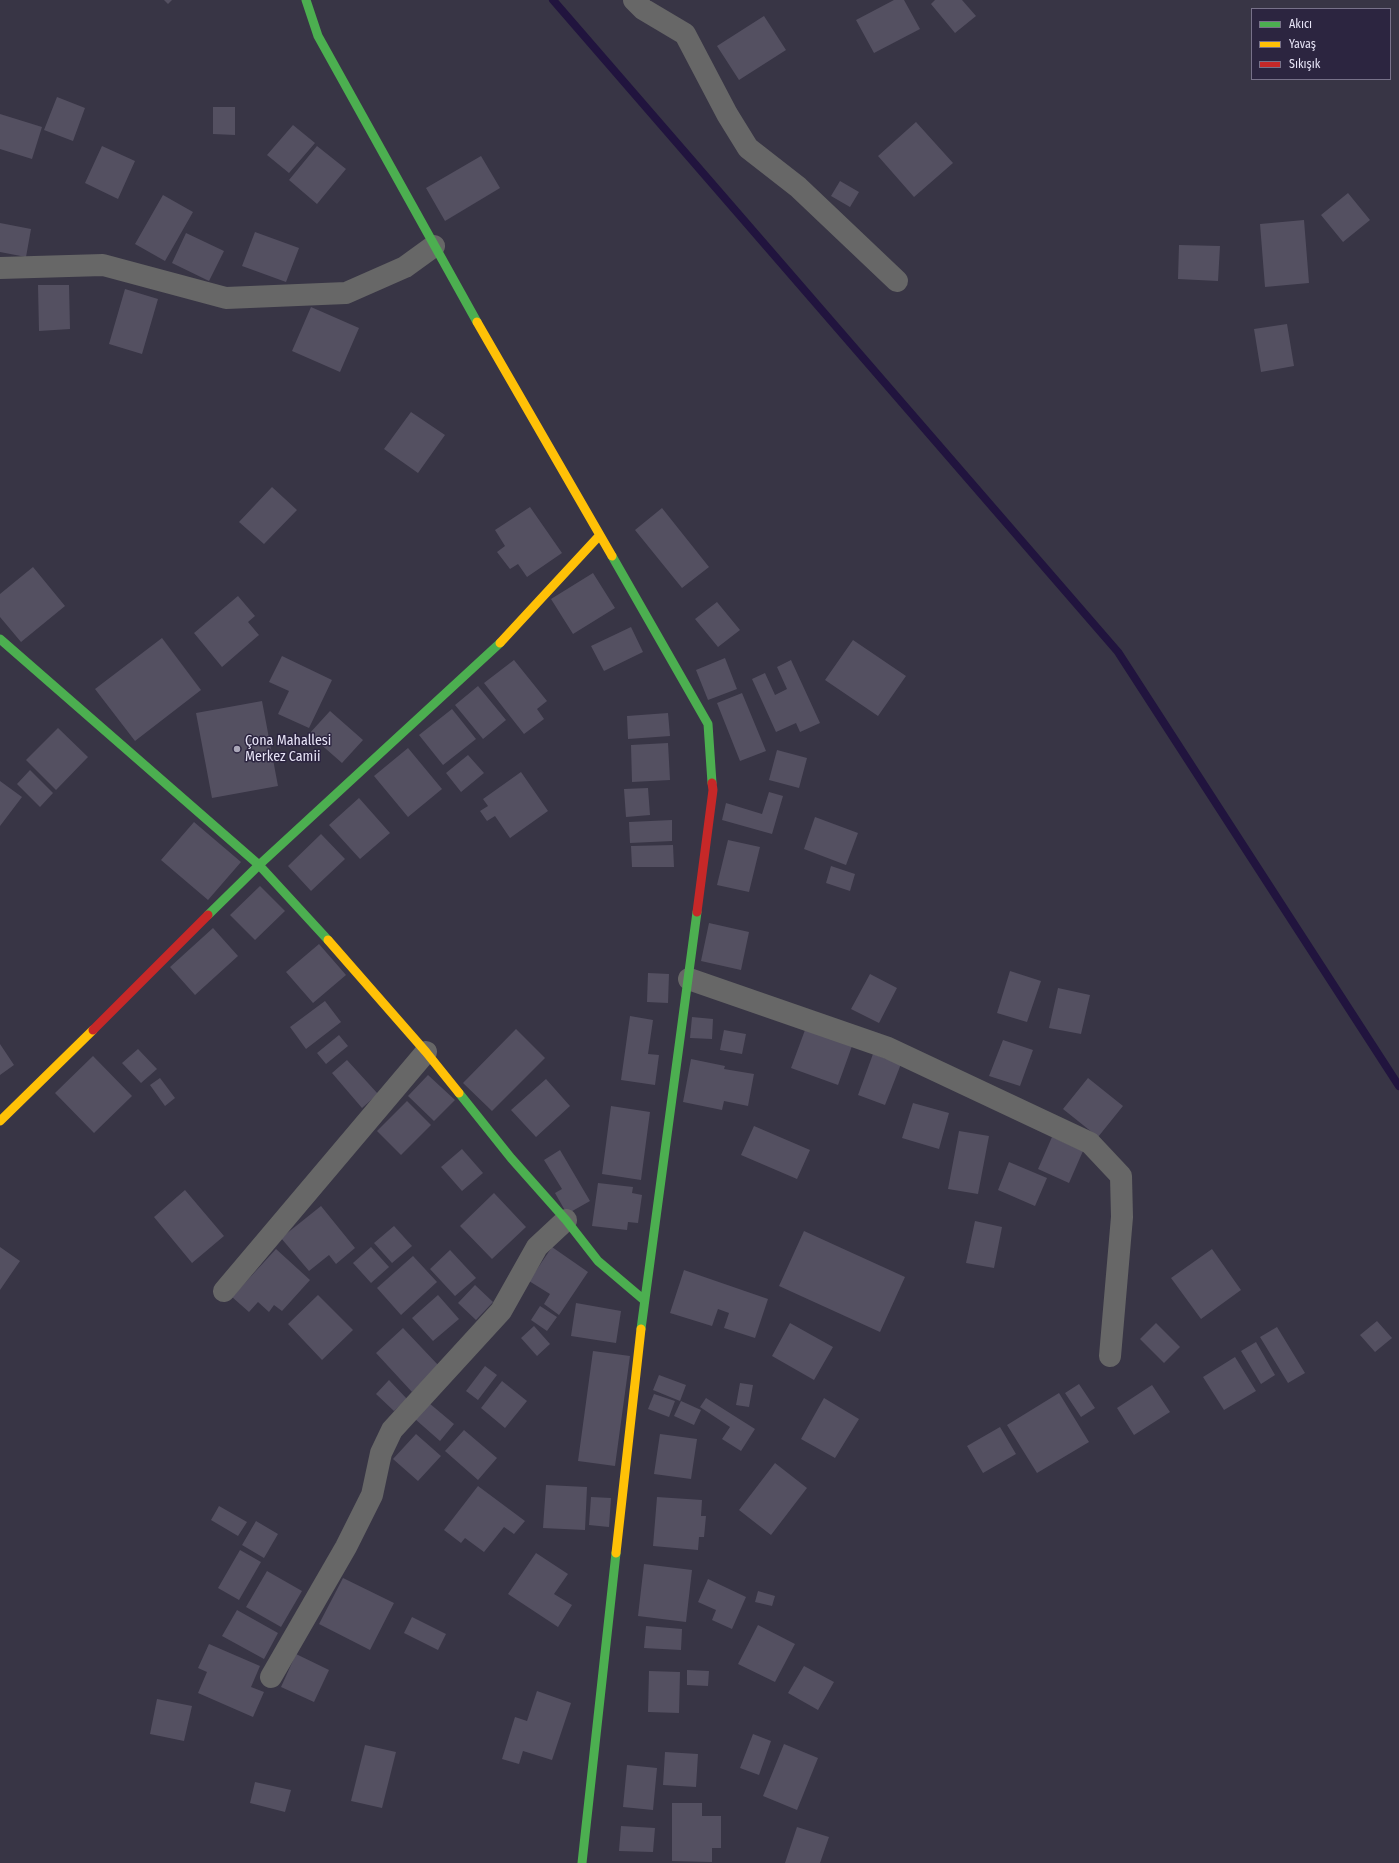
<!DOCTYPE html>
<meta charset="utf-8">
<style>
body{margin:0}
#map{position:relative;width:1399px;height:1863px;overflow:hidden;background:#383545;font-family:"Fira Sans Condensed",sans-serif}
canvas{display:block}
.legend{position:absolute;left:1251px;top:8px;width:140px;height:72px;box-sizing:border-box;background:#2c2540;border:1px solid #777189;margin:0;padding:5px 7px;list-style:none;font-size:12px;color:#e7e4f6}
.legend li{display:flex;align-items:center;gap:8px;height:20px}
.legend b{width:20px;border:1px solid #777189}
</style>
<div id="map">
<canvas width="1399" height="1863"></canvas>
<ul class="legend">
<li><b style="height:5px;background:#4caf50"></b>Akıcı</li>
<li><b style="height:5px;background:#ffc107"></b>Yavaş</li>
<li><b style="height:5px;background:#c62828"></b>Sıkışık</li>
</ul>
</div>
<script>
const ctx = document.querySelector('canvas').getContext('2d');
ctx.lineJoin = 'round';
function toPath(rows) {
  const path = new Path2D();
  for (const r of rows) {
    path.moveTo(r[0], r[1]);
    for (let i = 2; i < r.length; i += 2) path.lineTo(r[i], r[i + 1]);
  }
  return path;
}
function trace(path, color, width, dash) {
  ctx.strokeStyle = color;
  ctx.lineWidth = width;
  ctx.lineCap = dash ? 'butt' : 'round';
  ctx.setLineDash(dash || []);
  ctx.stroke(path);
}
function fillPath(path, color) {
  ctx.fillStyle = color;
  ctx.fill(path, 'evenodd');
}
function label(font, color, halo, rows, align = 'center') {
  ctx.font = font + ' "Fira Sans Condensed",sans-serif';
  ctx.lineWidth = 3;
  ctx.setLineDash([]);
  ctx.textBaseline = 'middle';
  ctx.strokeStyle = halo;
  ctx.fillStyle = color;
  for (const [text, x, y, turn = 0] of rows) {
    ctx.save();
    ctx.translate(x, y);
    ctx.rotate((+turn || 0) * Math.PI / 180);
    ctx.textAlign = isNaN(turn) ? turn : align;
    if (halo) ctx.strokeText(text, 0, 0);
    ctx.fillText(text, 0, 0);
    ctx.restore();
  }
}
const stream = toPath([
 [553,0,1118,652,1399,1086]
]);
const building = toPath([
 [164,0,172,0,168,4],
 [894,0,904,0,920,29,874,53,856,20],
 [935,0,962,0,976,16,955,33,931,4],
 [764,16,786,50,739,80,717,46],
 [57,97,85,108,73,141,44,130],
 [213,107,235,107,235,135,213,134],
 [0,114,42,127,32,159,0,149],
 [916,122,953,163,914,197,878,156],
 [293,125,315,143,289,173,267,155],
 [102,146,135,161,118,199,85,183],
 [317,146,346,169,317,204,289,180],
 [481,156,500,188,445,221,426,188],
 [840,181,859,192,850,207,831,196],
 [1348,193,1370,220,1343,242,1321,215],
 [163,195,193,212,165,261,135,244],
 [1304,220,1309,283,1265,287,1260,224],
 [0,223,31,229,26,257,0,252],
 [255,232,299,248,286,282,242,266],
 [186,233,224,251,209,281,172,263],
 [1179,245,1220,246,1218,281,1178,279],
 [38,285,69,285,70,329,39,331],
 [125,289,158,299,142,354,109,344],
 [311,307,359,328,340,372,292,351],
 [1287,324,1294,366,1261,372,1254,329],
 [411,412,445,435,418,473,384,449],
 [272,487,297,510,264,544,239,522],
 [530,507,562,553,527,577,518,564,510,569,497,552,505,546,495,530],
 [662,508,709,567,682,588,635,530],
 [33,567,65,606,21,642,0,617,0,594],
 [593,573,615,608,573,634,551,599],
 [238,596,255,616,248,622,259,635,222,667,194,633],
 [717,602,740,630,718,647,695,619],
 [631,627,643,652,604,671,591,646],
 [162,638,201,690,135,741,95,689],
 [853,640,906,676,878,716,825,680],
 [282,656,332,680,309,728,278,714,289,691,269,682],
 [725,658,737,689,708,700,696,670],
 [514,660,547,701,537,709,544,719,524,734,484,683],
 [791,660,820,723,800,732,796,723,776,732,752,679,765,673,775,695,787,689,777,667],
 [478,686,506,720,483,739,455,705],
 [742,693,766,751,740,761,717,703],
 [262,701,278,786,212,798,196,713],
 [452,709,476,739,443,765,419,735],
 [330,711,363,740,342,763,309,734],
 [668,713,670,736,628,739,627,716],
 [58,728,88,757,56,790,26,760],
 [668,743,670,780,632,782,631,745],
 [408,748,442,789,408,817,374,776],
 [777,750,807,758,799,788,769,780],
 [468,755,484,773,461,792,446,773],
 [30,770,53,793,40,807,17,784],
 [521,772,548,811,510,838,495,816,487,821,480,811,488,806,483,799],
 [0,781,22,797,0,826],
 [648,788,650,815,626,817,624,789],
 [769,792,783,796,772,834,722,820,726,803,762,814],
 [359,798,390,833,360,859,329,825],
 [815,817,858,833,846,865,804,849],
 [672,820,672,841,630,843,629,822],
 [194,822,241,862,208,900,161,860],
 [321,834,345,859,311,891,288,866],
 [728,840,760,847,749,892,717,885],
 [673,845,674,867,632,867,631,846],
 [831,866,855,874,850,891,826,883],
 [260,886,285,911,255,940,230,915],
 [709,923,749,932,741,970,701,961],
 [213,928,238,956,195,995,170,967],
 [319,944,346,975,313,1003,286,972],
 [1010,971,1041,981,1027,1022,997,1013],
 [648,973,669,974,668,1003,647,1002],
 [870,974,897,988,879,1023,851,1009],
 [1058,988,1090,995,1081,1034,1049,1028],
 [325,1001,341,1022,306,1049,290,1027],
 [630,1016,653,1020,648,1054,659,1055,655,1085,621,1080],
 [692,1017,713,1019,712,1039,690,1038],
 [516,1029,545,1058,492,1111,463,1083],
 [724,1030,746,1034,742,1054,720,1050],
 [805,1030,852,1046,838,1085,791,1068],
 [339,1035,348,1046,326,1064,317,1053],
 [1003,1040,1033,1050,1020,1086,989,1076],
 [0,1044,14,1065,0,1075],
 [138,1049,157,1069,141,1083,122,1063],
 [873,1054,901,1064,885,1105,858,1095],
 [93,1056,132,1096,94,1133,55,1093],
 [691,1059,725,1066,724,1069,754,1074,748,1106,724,1101,722,1110,683,1102],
 [347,1060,378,1094,362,1108,332,1073],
 [428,1075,455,1100,434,1121,408,1096],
 [160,1078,175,1098,165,1106,150,1085],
 [1088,1078,1123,1106,1098,1137,1063,1109],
 [546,1079,570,1106,536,1137,511,1110],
 [407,1101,431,1125,401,1155,377,1131],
 [913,1103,949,1113,939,1149,902,1138],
 [611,1106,650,1112,641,1180,602,1174],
 [754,1126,810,1150,797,1179,741,1155],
 [959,1131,989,1136,978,1194,948,1189],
 [1052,1137,1083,1151,1069,1183,1038,1169],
 [462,1149,483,1173,462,1191,441,1167],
 [560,1150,590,1201,567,1214,555,1193,562,1189,544,1160],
 [1009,1162,1047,1178,1035,1206,998,1190],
 [598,1183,633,1187,632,1193,642,1195,638,1223,628,1222,627,1230,592,1226],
 [185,1190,224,1236,192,1263,154,1217],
 [494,1193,526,1227,492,1259,460,1226],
 [321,1206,355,1248,336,1264,329,1255,309,1271,281,1238],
 [975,1221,1002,1227,994,1268,966,1263],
 [394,1226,412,1246,392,1263,374,1243],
 [804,1231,905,1277,880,1332,779,1286],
 [0,1247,20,1261,0,1290],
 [371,1247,389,1267,371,1283,353,1263],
 [552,1247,588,1272,559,1315,544,1304,550,1294,529,1281],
 [276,1249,310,1280,282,1311,274,1305,269,1312,258,1302,249,1312,232,1297],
 [1212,1249,1241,1290,1201,1319,1171,1278],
 [450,1250,476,1278,455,1296,430,1269],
 [413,1256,437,1282,401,1315,377,1288],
 [684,1270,768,1299,755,1338,724,1328,729,1313,718,1309,712,1326,670,1313],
 [475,1285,493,1302,476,1320,458,1303],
 [318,1295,353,1330,322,1360,288,1324],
 [438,1295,459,1319,433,1341,412,1318],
 [576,1303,621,1311,616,1343,571,1336],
 [540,1306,557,1317,547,1331,531,1320],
 [1377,1321,1392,1338,1375,1352,1360,1335],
 [790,1323,833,1347,814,1380,772,1356],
 [1156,1323,1180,1347,1164,1363,1140,1339],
 [534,1326,550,1344,537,1356,521,1338],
 [1277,1327,1305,1373,1288,1383,1260,1337],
 [403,1328,439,1366,412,1392,376,1353],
 [1256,1342,1275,1375,1261,1384,1241,1351],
 [593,1351,630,1356,615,1466,578,1461],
 [1235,1357,1256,1391,1224,1410,1203,1377],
 [485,1366,497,1375,478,1400,466,1391],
 [659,1375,686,1385,680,1401,653,1390],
 [389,1380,407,1399,394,1411,376,1394],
 [502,1381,527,1401,505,1428,481,1408],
 [740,1383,753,1385,749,1407,736,1405],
 [1079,1384,1095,1408,1081,1417,1065,1393],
 [1152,1385,1170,1412,1134,1435,1117,1408],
 [1059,1393,1089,1442,1037,1473,1007,1425],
 [654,1394,675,1401,669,1417,648,1409],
 [706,1398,755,1429,741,1451,722,1439,730,1427,700,1407],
 [824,1398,859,1419,835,1458,801,1439],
 [681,1401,701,1410,694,1425,674,1416],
 [429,1403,454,1424,440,1441,415,1419],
 [1000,1427,1016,1454,983,1473,967,1446],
 [464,1430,497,1458,478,1480,445,1451],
 [416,1434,441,1456,418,1481,393,1459],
 [660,1434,697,1439,691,1479,654,1474],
 [775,1463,807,1488,771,1535,739,1510],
 [546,1485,587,1487,585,1530,543,1528],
 [478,1486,525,1521,514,1534,504,1527,484,1552,465,1538,461,1543,444,1530],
 [591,1497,611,1498,609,1527,589,1525],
 [657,1497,702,1500,701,1516,706,1516,704,1537,699,1537,698,1550,653,1546],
 [219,1506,247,1522,238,1536,211,1520],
 [256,1521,278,1534,264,1558,242,1545],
 [240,1550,261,1562,239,1600,218,1588],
 [536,1553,568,1574,554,1594,572,1605,558,1627,508,1594],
 [644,1564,692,1570,686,1622,638,1616],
 [267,1571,302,1591,281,1627,246,1607],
 [343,1578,394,1603,370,1650,319,1624],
 [708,1579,746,1597,732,1629,712,1620,716,1610,698,1602],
 [758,1591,775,1596,772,1606,755,1602],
 [237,1610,278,1633,264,1659,222,1636],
 [412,1617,446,1634,438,1650,404,1633],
 [758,1625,795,1644,775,1682,738,1664],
 [646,1626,682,1629,681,1650,644,1648],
 [209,1644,260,1666,251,1687,264,1692,253,1717,198,1693,207,1672,198,1668],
 [296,1654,329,1670,314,1702,281,1687],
 [804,1666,834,1682,818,1710,788,1693],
 [687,1670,709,1671,708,1686,687,1685],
 [649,1671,680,1672,679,1713,648,1712],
 [537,1691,571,1703,552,1760,523,1751,519,1764,502,1759,515,1717,527,1721],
 [157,1699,192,1706,184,1741,150,1734],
 [753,1734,771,1741,759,1775,740,1768],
 [784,1744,818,1758,797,1810,763,1796],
 [365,1745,396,1752,382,1808,351,1801],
 [665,1752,698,1754,696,1787,663,1785],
 [627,1765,657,1768,653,1810,623,1807],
 [255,1782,291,1790,285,1812,250,1803],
 [672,1803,702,1803,702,1816,721,1816,721,1848,712,1848,712,1862,672,1861],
 [621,1826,655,1828,653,1852,619,1851],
 [797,1827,829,1837,820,1863,785,1863]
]);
const street = toPath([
 [634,0,643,9,685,34,727,114,748,148,798,187,897,281],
 [0,268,103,265,226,298,346,293,405,267,434,246],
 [689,979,888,1048,1090,1143,1121,1176,1122,1217,1110,1356],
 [224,1291,426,1052],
 [271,1677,346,1547,372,1495,381,1453,392,1430,501,1311,537,1247,566,1220]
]);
const fast = toPath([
 [306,0,318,36,477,322],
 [612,556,708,724,712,783],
 [0,639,259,865,328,940],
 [208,915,259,865,500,643],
 [459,1093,511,1158,566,1220,598,1261,644,1300],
 [641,1329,697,912],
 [582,1863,616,1553]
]);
const slow = toPath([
 [477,322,612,556],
 [500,643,599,536],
 [328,940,426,1052,459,1093],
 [0,1121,93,1030],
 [616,1553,641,1329]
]);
const jam = toPath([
 [697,912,713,790,712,783],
 [93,1030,208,915]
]);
const markers = [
 [237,749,4,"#aaa7b8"]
];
const poiNames = [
 ["Çona Mahallesi",245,741],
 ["Merkez Camii",245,757]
];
trace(stream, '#21143e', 8);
fillPath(building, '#545061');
trace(street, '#676767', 22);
trace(fast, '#4caf50', 9);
trace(slow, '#ffc107', 9);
trace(jam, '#c62828', 9);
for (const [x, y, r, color] of markers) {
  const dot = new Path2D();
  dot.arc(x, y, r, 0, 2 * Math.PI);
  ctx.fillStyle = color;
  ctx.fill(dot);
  trace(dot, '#2c2540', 1.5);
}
label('14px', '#e7e4f6', '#2c2540', poiNames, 'left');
</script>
